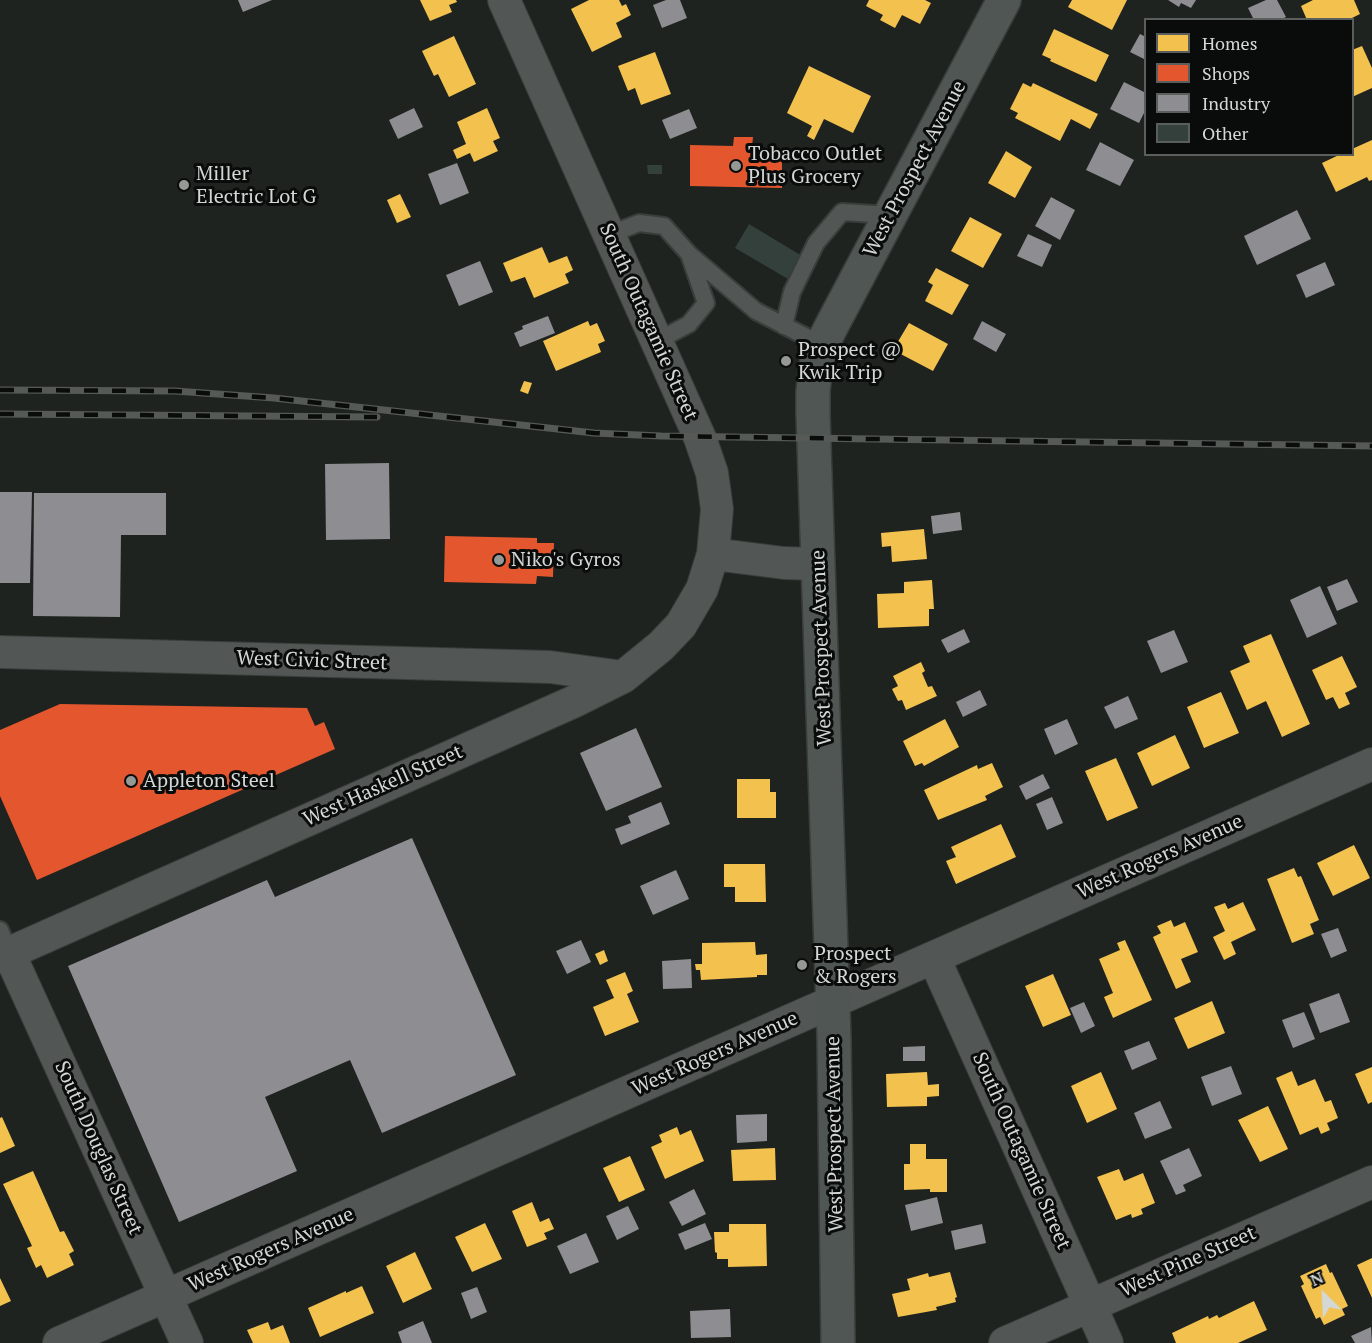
<!DOCTYPE html>
<style>
body{margin:0}
#map{position:relative;width:1372px;height:1343px;overflow:hidden;background:#1e2320;font-family:"PT Serif",serif}
canvas{display:block}
.legend{position:absolute;left:1144px;top:18px;width:210px;height:138px;box-sizing:border-box;background:#090c0b;border:2px solid #5a5e5c;margin:0;padding:8px 10px;list-style:none;font-size:18px;color:#d3d8d6}
.legend li{display:flex;align-items:center;gap:12px;height:30px}
.legend b{width:30px;border:2px solid #5a5e5c}
.north{position:absolute;left:1294px;top:1265px;width:60px;height:60px;-webkit-text-stroke:4px #090c0b;paint-order:stroke;rotate:336deg;font-size:16px;font-weight:700;line-height:24px;text-align:center;color:#d3d8d6}
.north::after{content:'';display:block;margin:auto;width:21px;height:27px;background:#d3d8d6;clip-path:polygon(50% 0,100% 100%,50% 72%,0 100%)}
</style>
<div id="map">
<canvas width="1372" height="1343"></canvas>
<ul class="legend">
<li><b style="height:16px;background:#f2c14e"></b>Homes</li>
<li><b style="height:16px;background:#e4572e"></b>Shops</li>
<li><b style="height:16px;background:#8d8d92"></b>Industry</li>
<li><b style="height:16px;background:#33403b"></b>Other</li>
</ul>
<div class="north">N</div>
</div>
<script>
const ctx = document.querySelector('canvas').getContext('2d');
ctx.lineJoin = 'round';
function fillPath(path, color) {
  ctx.fillStyle = color;
  ctx.fill(path, 'evenodd');
}
function toPath(rows) {
  const path = new Path2D();
  for (const r of rows) {
    path.moveTo(r[0], r[1]);
    for (let i = 2; i < r.length; i += 2) path.lineTo(r[i], r[i + 1]);
  }
  return path;
}
function trace(path, color, width, dash) {
  ctx.strokeStyle = color;
  ctx.lineWidth = width;
  ctx.lineCap = dash ? 'butt' : 'round';
  ctx.setLineDash(dash || []);
  ctx.stroke(path);
}
function label(font, color, halo, rows, align = 'center') {
  ctx.font = font + ' "PT Serif",serif';
  ctx.lineWidth = 6;
  ctx.setLineDash([]);
  ctx.textBaseline = 'middle';
  ctx.strokeStyle = halo;
  ctx.fillStyle = color;
  for (const [text, x, y, turn = 0] of rows) {
    ctx.save();
    ctx.translate(x, y);
    ctx.rotate((+turn || 0) * Math.PI / 180);
    ctx.textAlign = isNaN(turn) ? turn : align;
    if (halo) ctx.strokeText(text, 0, 0);
    ctx.fillText(text, 0, 0);
    ctx.restore();
  }
}
const homes = toPath([
 [420,0,456,0,457,2,449,5,452,12,430,21],
 [589,0,619,0,622,6,626,4,631,15,616,23,622,37,592,52,571,9],
 [869,0,925,0,931,3,920,24,902,15,895,28,880,20,883,15,866,6],
 [1072,0,1127,0,1112,30,1068,7],
 [1313,0,1354,0,1360,14,1348,20,1307,20,1301,6],
 [1054,29,1109,55,1096,82,1050,61,1051,59,1042,55],
 [454,36,476,84,449,97,438,74,434,76,422,51],
 [1362,46,1372,68,1372,88,1352,97,1352,50],
 [655,52,671,94,641,105,635,88,628,91,618,66],
 [809,66,871,96,853,133,824,119,814,140,807,136,812,126,787,113],
 [1023,83,1031,87,1033,83,1098,114,1090,129,1071,119,1060,141,1015,118,1018,113,1010,109],
 [487,108,500,138,493,141,498,151,474,162,470,153,457,159,453,150,466,144,457,122],
 [1372,140,1372,180,1369,181,1367,177,1336,192,1322,163,1341,154,1352,154,1352,149],
 [1006,151,1032,167,1015,198,988,183],
 [400,194,411,217,397,223,387,200],
 [970,217,1002,234,983,268,951,251],
 [542,247,549,263,567,256,573,270,565,274,569,283,534,298,525,277,511,282,503,263],
 [936,268,969,285,952,315,925,301,933,285,928,282],
 [588,321,590,326,597,323,605,341,598,344,601,352,556,371,543,341],
 [909,323,948,344,933,371,893,350],
 [524,381,532,383,528,394,520,391],
 [924,529,927,559,892,562,891,546,882,547,881,533],
 [932,580,934,609,929,609,929,626,878,628,877,594,904,593,904,582],
 [1271,634,1310,724,1282,737,1266,701,1247,710,1230,671,1250,662,1243,646],
 [1342,656,1357,687,1345,693,1350,704,1339,709,1333,697,1326,700,1312,670],
 [921,662,925,671,922,673,928,687,932,686,937,696,906,710,902,700,898,701,892,689,898,686,893,676],
 [1221,692,1239,733,1204,748,1187,707],
 [945,719,959,747,924,766,922,763,915,766,903,741],
 [1175,735,1190,768,1152,786,1137,753],
 [1116,758,1138,808,1107,821,1085,771],
 [992,763,1003,787,985,796,987,800,938,820,924,790,977,765,978,769],
 [737,779,770,779,770,792,776,792,776,818,737,818],
 [1001,824,1016,857,956,884,946,861,956,857,951,847],
 [1354,845,1370,878,1333,896,1317,863],
 [724,864,765,864,766,902,735,902,735,887,724,887],
 [1294,868,1298,877,1301,876,1319,920,1310,924,1314,934,1292,943,1267,879],
 [1243,902,1256,930,1231,942,1236,954,1224,960,1213,937,1225,931,1214,907,1225,903,1228,909],
 [1171,920,1174,927,1185,922,1198,952,1181,959,1191,982,1176,989,1153,937,1161,933,1157,926],
 [1125,940,1152,1000,1113,1018,1104,997,1113,993,1099,959,1120,950,1117,943],
 [755,942,756,955,767,954,767,975,757,975,757,977,701,980,700,970,696,970,695,964,702,964,702,943],
 [604,950,608,961,600,965,595,954],
 [625,972,633,991,627,994,639,1022,605,1036,593,1007,614,998,606,980],
 [1053,974,1071,1015,1043,1027,1025,986],
 [1212,1001,1225,1033,1188,1049,1174,1018],
 [1372,1067,1372,1102,1368,1104,1355,1074],
 [1292,1071,1298,1086,1315,1079,1325,1102,1331,1100,1338,1118,1327,1123,1330,1130,1321,1134,1318,1127,1300,1135,1276,1078],
 [927,1072,928,1085,939,1084,939,1096,927,1097,927,1106,887,1107,886,1074],
 [1101,1072,1117,1109,1087,1123,1071,1086],
 [1268,1106,1288,1149,1260,1162,1238,1120],
 [2,1117,15,1146,0,1153,0,1118],
 [677,1127,680,1135,691,1130,704,1161,665,1179,651,1147,662,1142,659,1135],
 [910,1144,926,1144,926,1159,947,1159,947,1192,930,1192,930,1189,904,1190,904,1164,910,1164],
 [775,1148,776,1180,733,1181,731,1150],
 [630,1156,645,1190,619,1202,603,1168],
 [1119,1169,1124,1181,1143,1173,1155,1203,1141,1209,1143,1214,1132,1218,1131,1214,1116,1220,1097,1177],
 [33,1171,60,1232,64,1231,74,1251,69,1254,74,1265,47,1278,41,1265,36,1268,27,1248,32,1246,3,1184],
 [532,1202,540,1222,549,1218,554,1229,544,1233,547,1239,527,1247,512,1211],
 [485,1223,502,1259,472,1272,455,1237],
 [729,1224,766,1224,767,1266,728,1267,728,1259,717,1259,717,1253,715,1252,714,1232,729,1232],
 [415,1252,432,1289,403,1303,386,1266],
 [1372,1258,1372,1298,1357,1265],
 [1326,1264,1330,1273,1332,1272,1348,1306,1342,1309,1345,1315,1324,1325,1320,1317,1316,1319,1301,1286,1304,1284,1300,1276],
 [950,1272,957,1297,955,1298,956,1302,936,1307,937,1310,898,1317,892,1294,910,1290,907,1279,928,1273,929,1277],
 [0,1278,11,1301,0,1306],
 [362,1286,374,1313,320,1337,308,1308,346,1291,346,1293],
 [1254,1301,1267,1330,1238,1343,1176,1343,1172,1333,1208,1316,1209,1319,1217,1315,1219,1318],
 [268,1322,271,1330,283,1325,290,1343,253,1343,247,1330]
]);
const shops = toPath([
 [734,137,753,137,752,147,782,148,782,188,690,186,690,145,733,146],
 [445,536,537,538,537,543,554,543,553,577,537,576,536,584,444,582],
 [60,704,307,708,315,726,324,722,335,749,37,880,0,796,0,730]
]);
const industry = toPath([
 [238,0,272,0,243,12],
 [666,0,680,0,687,18,662,28,653,5],
 [1168,0,1196,0,1191,8,1181,3,1179,7],
 [1266,0,1277,0,1286,17,1280,20,1254,20,1248,8],
 [1140,34,1146,37,1146,60,1130,52],
 [1124,82,1146,93,1146,109,1139,123,1110,109],
 [414,108,423,127,398,139,389,120],
 [689,109,697,128,670,139,662,120],
 [1100,142,1134,160,1120,186,1086,170],
 [457,163,469,193,440,205,428,174],
 [1051,197,1075,210,1060,240,1035,226],
 [1297,210,1311,239,1257,265,1244,236],
 [1028,234,1052,245,1042,267,1017,256],
 [480,261,493,292,459,306,446,275],
 [1325,262,1335,285,1306,298,1296,275],
 [548,316,555,333,520,347,514,333,523,329,522,326],
 [982,321,1006,334,996,352,973,339],
 [389,463,390,539,326,540,325,464],
 [0,492,32,492,30,583,0,583],
 [34,493,166,493,166,535,121,535,120,617,33,616],
 [960,512,962,530,933,534,931,516],
 [1347,579,1358,602,1337,611,1327,587],
 [1320,586,1337,624,1307,638,1290,600],
 [964,629,970,642,948,653,941,640],
 [1174,630,1188,662,1161,673,1147,641],
 [980,690,987,705,963,717,956,702],
 [1128,696,1138,719,1115,729,1104,707],
 [1067,719,1078,744,1055,755,1044,729],
 [636,728,662,787,606,811,580,753],
 [1043,774,1050,788,1026,800,1019,786],
 [1052,797,1063,823,1047,830,1036,804],
 [661,802,670,824,621,845,615,829,631,823,628,816],
 [412,838,516,1075,382,1133,350,1060,265,1097,297,1171,179,1222,68,966,267,880,275,897],
 [676,870,689,899,653,915,640,886],
 [1338,928,1347,951,1331,958,1321,934],
 [581,940,591,962,567,974,556,951],
 [691,959,692,988,663,989,662,961],
 [1339,993,1350,1022,1320,1033,1309,1004],
 [1084,1002,1095,1026,1081,1033,1070,1008],
 [1304,1012,1315,1039,1293,1048,1282,1020],
 [1149,1041,1157,1059,1132,1070,1124,1051],
 [925,1046,925,1061,903,1061,903,1047],
 [1231,1066,1242,1094,1212,1106,1201,1077],
 [1160,1101,1172,1128,1145,1139,1134,1113],
 [767,1114,767,1141,737,1143,736,1115],
 [1189,1148,1202,1176,1183,1185,1186,1191,1176,1195,1160,1161],
 [694,1189,706,1214,682,1226,669,1202],
 [937,1197,943,1223,911,1231,905,1205],
 [628,1206,639,1229,617,1240,606,1216],
 [705,1223,712,1239,685,1250,678,1234],
 [982,1224,986,1243,955,1250,951,1231],
 [586,1233,599,1262,570,1274,557,1246],
 [477,1287,487,1312,471,1319,461,1293],
 [730,1309,731,1337,691,1338,690,1311],
 [423,1321,432,1343,402,1343,398,1332],
 [1371,1327,1372,1343,1355,1343,1351,1336]
]);
const building = toPath([
 [647,165,662,165,662,174,648,174],
 [749,224,802,256,788,279,735,248]
]);
const service = toPath([
 [608,235,639,223,664,226,689,254,756,311,822,345],
 [784,326,792,292,816,243,842,212,890,215],
 [657,341,689,324,706,303,689,254],
 [0,930,9,953]
]);
const minor = toPath([
 [713,554,784,563,818,564],
 [0,652,550,667,623,677],
 [9,953,187,1343],
 [0,957,573,702,623,677,661,646,681,625,702,589,713,554,717,509,712,473,700,438,504,0],
 [934,958,1107,1343],
 [59,1343,1372,764],
 [1005,1343,1372,1182]
]);
const secondary = toPath([
 [838,1343,834,1038,813,415,813,391,816,365,822,345,831,327,1004,0]
]);
const rail = toPath([
 [0,390,175,391,274,398,594,433,661,436,1372,446],
 [0,414,377,417]
]);
const markers = [
 [736,166,6,"#949996"],
 [184,185,6,"#949996"],
 [786,361,6,"#949996"],
 [499,560,6,"#949996"],
 [131,781,6,"#949996"],
 [802,965,6,"#949996"]
];
const poiNames = [
 ["Tobacco Outlet",748,154],
 ["Plus Grocery",748,177],
 ["Miller",196,174],
 ["Electric Lot G",196,197],
 ["Prospect @",798,350],
 ["Kwik Trip",798,373],
 ["Niko's Gyros",511,560],
 ["Appleton Steel",143,781],
 ["Prospect",814,954],
 ["& Rogers",814,977]
];
const streetNames = [
 ["West Prospect Avenue",915,169,-62],
 ["South Outagamie Street",648,322,66],
 ["West Prospect Avenue",822,648,-92],
 ["West Civic Street",312,661,2],
 ["West Haskell Street",383,786,-24],
 ["West Rogers Avenue",1160,857,-24],
 ["West Rogers Avenue",715,1054,-24],
 ["West Prospect Avenue",835,1134,-91],
 ["South Douglas Street",98,1148,66],
 ["South Outagamie Street",1021,1151,66],
 ["West Rogers Avenue",271,1250,-24],
 ["West Pine Street",1188,1262,-24]
];
fillPath(homes, '#f2c14e');
fillPath(shops, '#e4572e');
fillPath(industry, '#8d8d92');
fillPath(building, '#33403b');
trace(service, '#393d3b', 20);
trace(minor, '#393d3b', 34);
trace(secondary, '#393d3b', 36);
trace(service, '#525654', 16);
trace(minor, '#525654', 32);
trace(secondary, '#4f5653', 33);
trace(rail, '#555a57', 7);
trace(rail, '#090c0b', 4.5, [14]);
for (const [x, y, r, color] of markers) {
  const dot = new Path2D();
  dot.arc(x, y, r, 0, 2 * Math.PI);
  ctx.fillStyle = color;
  ctx.fill(dot);
  trace(dot, '#090c0b', 2);
}
label('20px', '#d3d8d6', '#090c0b', poiNames, 'left');
label('20px', '#d3d8d6', '#090c0b', streetNames);
</script>
